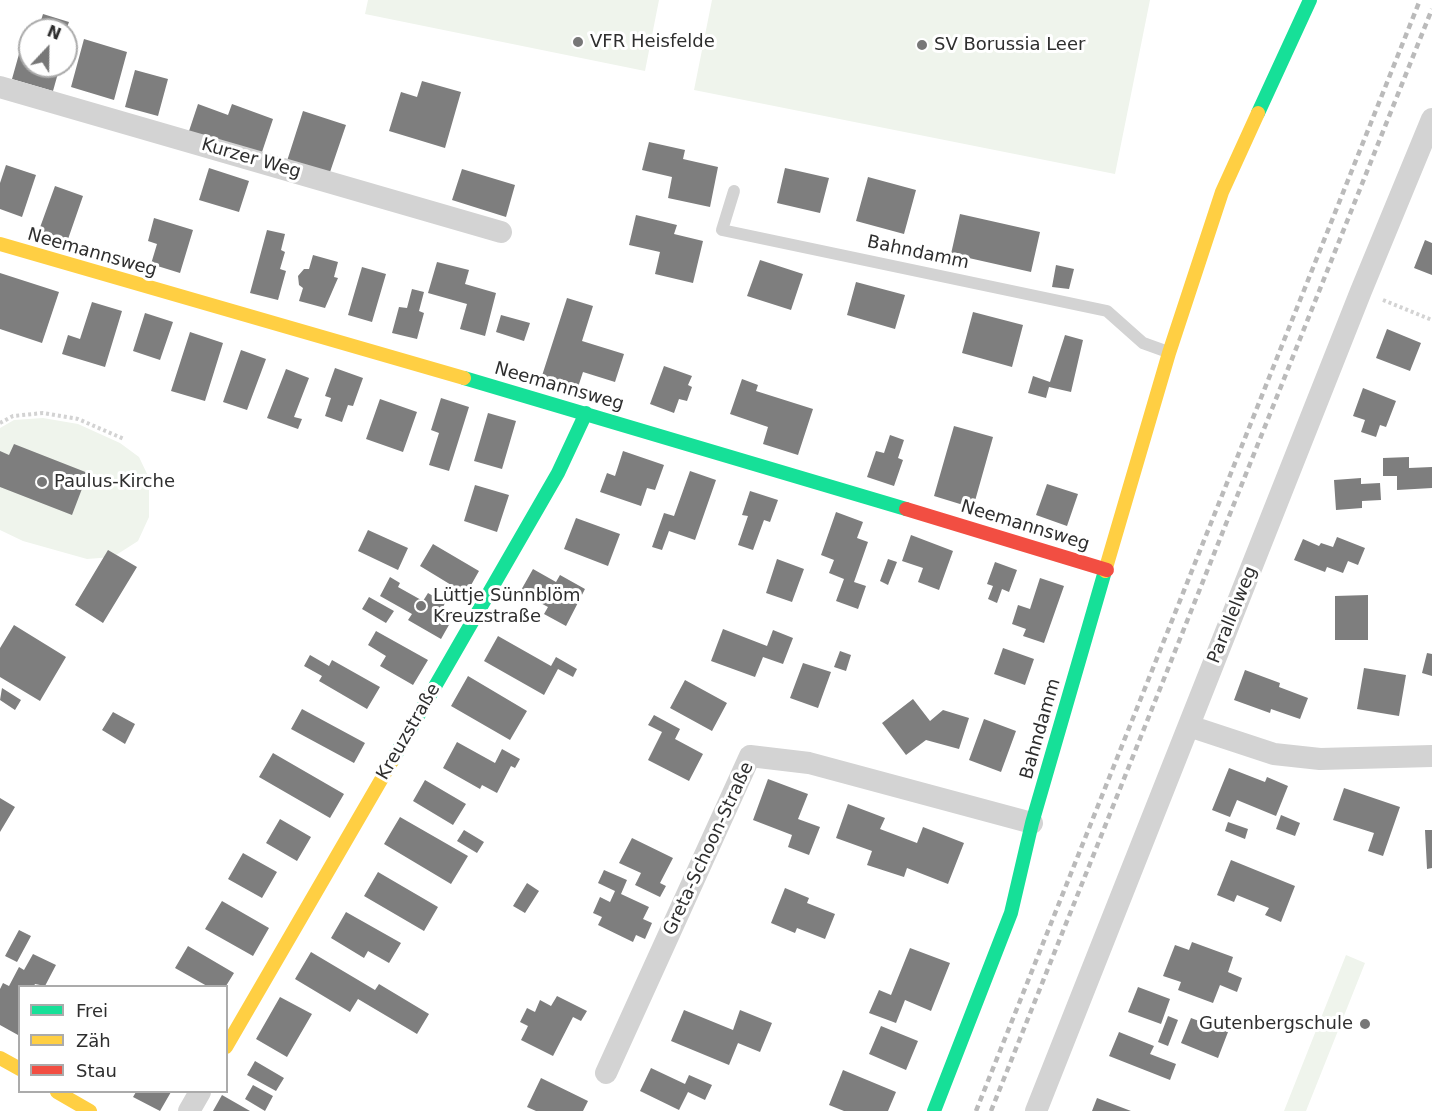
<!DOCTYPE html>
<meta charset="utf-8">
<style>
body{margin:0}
#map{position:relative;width:1432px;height:1111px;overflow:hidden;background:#fff;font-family:"DejaVu Sans",sans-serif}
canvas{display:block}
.legend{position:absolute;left:18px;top:985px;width:210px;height:108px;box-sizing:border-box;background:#fff;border:2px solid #ababab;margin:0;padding:8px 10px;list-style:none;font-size:18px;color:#2e2e2e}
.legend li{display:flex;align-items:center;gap:12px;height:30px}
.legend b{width:30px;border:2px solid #ababab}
.north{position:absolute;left:18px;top:18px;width:60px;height:60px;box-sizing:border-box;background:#fff;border:2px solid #ababab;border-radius:50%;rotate:22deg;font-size:16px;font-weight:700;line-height:24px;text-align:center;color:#2e2e2e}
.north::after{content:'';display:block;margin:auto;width:21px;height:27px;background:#777;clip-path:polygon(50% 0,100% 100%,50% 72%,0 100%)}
</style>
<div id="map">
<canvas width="1432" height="1111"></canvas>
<ul class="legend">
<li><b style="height:8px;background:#16e098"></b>Frei</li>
<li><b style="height:8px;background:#ffcf43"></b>Zäh</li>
<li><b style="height:8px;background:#f24e42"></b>Stau</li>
</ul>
<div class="north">N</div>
</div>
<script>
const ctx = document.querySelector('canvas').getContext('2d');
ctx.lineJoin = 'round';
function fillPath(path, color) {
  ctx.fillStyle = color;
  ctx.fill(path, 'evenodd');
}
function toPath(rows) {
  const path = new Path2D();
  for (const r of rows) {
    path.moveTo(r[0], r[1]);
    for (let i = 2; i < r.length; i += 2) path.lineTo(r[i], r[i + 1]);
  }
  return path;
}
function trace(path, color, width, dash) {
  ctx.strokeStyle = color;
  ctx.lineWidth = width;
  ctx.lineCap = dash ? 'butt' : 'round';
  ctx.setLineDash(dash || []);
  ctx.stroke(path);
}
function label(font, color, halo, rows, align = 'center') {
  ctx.font = font + ' "DejaVu Sans",sans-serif';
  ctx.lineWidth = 6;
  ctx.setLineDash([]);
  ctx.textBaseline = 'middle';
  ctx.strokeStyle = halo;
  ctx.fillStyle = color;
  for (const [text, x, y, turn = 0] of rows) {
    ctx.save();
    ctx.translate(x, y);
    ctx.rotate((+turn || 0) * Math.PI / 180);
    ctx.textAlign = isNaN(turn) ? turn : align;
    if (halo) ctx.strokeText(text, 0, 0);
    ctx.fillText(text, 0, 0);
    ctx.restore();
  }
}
const green = toPath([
 [368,0,659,0,645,71,365,14],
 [712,0,1150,0,1115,174,694,90],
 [43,418,78,424,120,443,139,457,149,478,149,517,138,541,113,557,87,559,23,541,0,530,0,428,14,420],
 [1346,955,1365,963,1306,1111,1284,1111]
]);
const building = toPath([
 [43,14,69,22,66,30,38,30],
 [26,29,30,31,30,66,60,66,53,91,12,79],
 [84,39,127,52,114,100,71,87],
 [135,70,168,79,158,116,125,107],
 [422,81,461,92,445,148,389,131,401,92,417,97],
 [198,104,228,115,232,104,273,119,260,158,188,134],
 [303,111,346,125,329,175,287,161],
 [649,142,685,150,683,159,718,167,710,207,668,198,672,177,642,170],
 [6,165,36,175,22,217,0,209,0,183],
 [209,168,249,181,239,212,199,200],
 [785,168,829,178,820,213,777,203],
 [462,169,515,185,506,217,452,200],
 [868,177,916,190,904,234,856,221],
 [55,186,83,196,67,242,38,233],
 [960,214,1040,232,1031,272,951,254],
 [636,215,677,225,674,234,703,241,693,283,655,274,660,252,629,245],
 [154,218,193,230,180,273,151,264,157,244,148,241],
 [267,230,285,234,281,250,285,252,280,269,286,271,278,300,250,293],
 [1425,240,1432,243,1432,275,1414,268],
 [313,255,338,262,334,277,338,278,325,308,299,301,303,288,299,285,298,276,304,269,309,269],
 [760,260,803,274,791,310,747,296],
 [437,262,469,270,465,284,496,293,485,336,460,329,467,304,428,293],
 [1056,265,1074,269,1069,289,1052,287],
 [362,267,386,274,372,322,348,315],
 [0,273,59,292,42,343,0,329],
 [856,282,905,295,895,329,847,315],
 [412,289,424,292,419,311,424,313,417,339,392,333,399,307,407,308],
 [567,298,593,306,582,341,624,354,615,382,583,372,575,396,539,385],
 [92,302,122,311,105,367,62,354,68,335,80,339],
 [973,312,1023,325,1012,367,962,353],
 [145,313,173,322,160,360,133,351],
 [501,315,530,323,524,341,496,332],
 [1387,329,1421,343,1410,371,1376,358],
 [190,332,223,343,205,401,171,391],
 [1065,335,1083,340,1071,392,1049,387,1046,398,1028,393,1033,376,1050,382],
 [241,350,266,359,247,410,223,402],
 [664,366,692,376,688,385,692,387,687,401,679,399,674,413,650,404],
 [335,368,363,378,353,406,348,405,342,422,325,416,331,398,325,396],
 [286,369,309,378,294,417,302,419,298,429,267,418],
 [742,379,758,385,756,391,813,409,798,455,763,444,768,427,730,414],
 [1363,388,1396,401,1386,427,1380,425,1376,437,1361,432,1365,420,1353,416],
 [441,398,469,407,449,471,429,465,439,433,431,430],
 [380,399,417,412,403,452,366,439],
 [488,413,516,421,502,469,474,461],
 [954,426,993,437,973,508,934,496],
 [890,435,904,440,898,458,903,460,894,486,867,477,876,451,884,453],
 [14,444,88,473,72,515,0,487,0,451,9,455],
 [623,451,664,465,655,490,647,488,641,506,600,492,607,473,615,476],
 [1409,457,1409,468,1432,467,1432,488,1397,490,1397,476,1383,476,1383,458],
 [690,471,716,480,695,540,669,531,662,550,652,547,664,513,674,516],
 [1361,478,1361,484,1380,483,1381,500,1362,501,1362,508,1336,510,1334,480],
 [1047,484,1078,494,1067,526,1036,515],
 [475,485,509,495,497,532,464,521],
 [750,491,778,500,770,522,764,520,753,550,738,545,748,516,742,515],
 [836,512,863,522,857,538,868,542,854,582,866,586,858,609,836,601,844,579,829,573,834,560,821,555],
 [576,518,620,534,608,566,564,549],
 [368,530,408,548,398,570,358,551],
 [911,535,953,551,939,590,918,582,923,568,902,561],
 [1337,537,1365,548,1358,565,1348,561,1343,573,1327,567,1325,572,1294,560,1303,539,1319,546,1321,543,1333,547],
 [433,544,479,571,466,594,420,566],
 [108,550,137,567,103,623,75,605],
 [777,559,804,569,792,602,766,593],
 [888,559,897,562,888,585,880,581],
 [995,562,1017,570,1009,592,1002,589,997,603,988,599,993,586,987,584],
 [533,569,556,582,560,575,585,589,566,626,544,614,548,607,520,592],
 [390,577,400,583,398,587,423,601,428,593,445,603,442,609,454,616,441,639,408,620,412,614,380,596],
 [1040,578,1064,586,1044,643,1023,636,1026,629,1012,624,1018,605,1030,609],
 [1368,595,1368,640,1335,640,1335,596],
 [369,597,394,611,386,623,362,609],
 [14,625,66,657,40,701,0,677,0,648],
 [723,629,767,646,773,630,793,638,783,664,763,657,755,677,711,661],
 [376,631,428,660,413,685,380,666,386,656,368,645],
 [498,636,551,666,556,657,577,669,573,677,558,669,544,695,484,661],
 [1003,648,1034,659,1025,685,994,674],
 [840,651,851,655,846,671,834,667],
 [1427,653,1432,654,1432,676,1422,673],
 [310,655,329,666,332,660,380,687,367,709,319,681,322,676,304,666],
 [803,663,831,672,818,708,790,698],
 [1364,668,1406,675,1399,716,1357,709],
 [1245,670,1280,683,1279,687,1308,698,1300,719,1271,709,1270,713,1234,700],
 [468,676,527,711,510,740,451,706],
 [685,680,727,703,712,731,670,708],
 [2,688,21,700,15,710,0,700],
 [913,699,930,721,943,710,969,718,959,749,926,740,906,755,882,723],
 [302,709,365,743,354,763,291,729],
 [113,712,135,724,125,744,102,730],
 [654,715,680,729,675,739,703,754,689,781,648,760,662,732,648,725],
 [984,719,1016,731,1001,772,969,760],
 [457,742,495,763,502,749,520,759,515,768,511,766,497,793,482,785,480,789,443,768],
 [273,753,344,794,330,818,259,777],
 [1229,768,1265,782,1267,777,1288,786,1276,816,1237,800,1230,817,1212,810],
 [768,779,808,794,798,819,820,827,809,855,788,847,792,835,753,820],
 [425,780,466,804,453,825,413,801],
 [1344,788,1400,807,1383,856,1368,851,1374,833,1333,820],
 [0,798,15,807,0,832],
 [848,804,885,818,880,829,917,843,923,827,964,843,948,884,907,868,904,877,867,865,872,851,836,838],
 [1281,815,1300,823,1295,836,1276,829],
 [400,817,468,856,451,884,384,844],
 [280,819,311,837,297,861,266,843],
 [1228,822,1248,829,1245,839,1225,831],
 [464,830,484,842,477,853,457,841],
 [1425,830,1432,830,1432,868,1427,869],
 [632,838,673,858,660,883,666,886,660,897,635,885,641,873,619,863],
 [243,853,277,872,262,898,228,879],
 [1231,860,1295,886,1281,922,1265,915,1269,908,1237,895,1234,902,1217,895],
 [604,870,627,880,621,894,649,907,643,919,652,923,645,939,636,935,633,942,598,925,602,917,593,913,600,897,610,902,615,891,598,883],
 [378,872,438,907,424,931,364,896],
 [527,883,539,891,525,913,513,906],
 [785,888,809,898,807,903,835,914,825,939,797,928,795,933,771,923],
 [222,901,269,928,253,956,205,929],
 [346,912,401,943,389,963,368,951,364,958,331,938],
 [19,930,31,936,17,962,5,956],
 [1192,942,1233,957,1228,972,1242,978,1237,992,1220,985,1213,1003,1178,990,1181,982,1163,976,1175,945,1189,950],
 [188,946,234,973,226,986,207,986,175,968],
 [910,948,950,963,931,1011,905,1000,896,1023,869,1013,879,990,891,995],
 [311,952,375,990,379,984,429,1014,417,1034,358,999,350,1012,295,979],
 [33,954,56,965,45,986,35,984,34,986,20,986,18,1035,0,1025,0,989,3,983,9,986,19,967,24,970],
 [1138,987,1170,999,1161,1024,1128,1012],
 [557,996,587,1011,581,1021,573,1017,553,1056,521,1040,528,1026,520,1022,527,1008,535,1012,540,1000,551,1006],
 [280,997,312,1014,287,1057,256,1039],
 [684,1010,733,1030,740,1010,772,1023,760,1052,738,1043,729,1065,671,1041],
 [1168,1016,1178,1020,1168,1046,1158,1042],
 [1191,1018,1228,1032,1218,1058,1181,1043],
 [881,1026,918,1041,906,1070,869,1054],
 [1119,1032,1154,1046,1150,1054,1176,1064,1170,1080,1109,1056],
 [255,1061,284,1078,276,1091,247,1075],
 [651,1068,685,1084,689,1075,712,1085,705,1100,688,1092,679,1110,640,1091],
 [843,1070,896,1092,888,1111,844,1111,829,1105],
 [541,1078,588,1101,583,1111,536,1111,527,1107],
 [253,1085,273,1096,265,1111,245,1099],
 [136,1092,171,1092,160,1111,133,1097],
 [222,1095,250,1111,213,1111],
 [1097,1098,1131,1111,1092,1111]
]);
const path = toPath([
 [1383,300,1432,320],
 [0,423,13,416,43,413,78,419,124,439]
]);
const lane = toPath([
 [734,191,722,230,1107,311,1143,343,1168,352]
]);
const street = toPath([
 [0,87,501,232],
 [1189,726,1274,754,1320,759,1432,756],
 [606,1073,750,756,809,763,1032,823],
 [189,1111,200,1092],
 [1036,1111,1361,291,1432,119]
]);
const fast = toPath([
 [1258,113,1310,0],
 [464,378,906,509],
 [392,761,558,473,586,413],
 [934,1111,1011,913,1032,823,1105,571]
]);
const slow = toPath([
 [0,244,464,378],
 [1105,571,1169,353,1222,192,1258,113],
 [226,1047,392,761],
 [0,1058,20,1069],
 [57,1092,90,1111]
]);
const jam = toPath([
 [906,509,1107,570]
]);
const rail = toPath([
 [976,1111,1420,0],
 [991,1111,1432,9]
]);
const markers = [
 [578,42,6,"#777"],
 [922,45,6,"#777"],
 [42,482,6,"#777"],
 [421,606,6,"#777"],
 [1365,1024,6,"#777"]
];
const poiNames = [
 ["VFR Heisfelde",590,42],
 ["SV Borussia Leer",934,45],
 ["Paulus-Kirche",54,482],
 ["Lüttje Sünnblöm",433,596],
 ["Kreuzstraße",433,617],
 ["Gutenbergschule",1353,1024,"right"]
];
const streetNames = [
 ["Kurzer Weg",251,159,16],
 ["Neemannsweg",92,253,16],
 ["Bahndamm",918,253,12],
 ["Neemannsweg",559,387,16],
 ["Neemannsweg",1025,526,17],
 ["Parallelweg",1233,615,-68],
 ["Bahndamm",1041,729,-74],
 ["Kreuzstraße",409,732,-60],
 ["Greta-Schoon-Straße",709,849,-65]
];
fillPath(green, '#eff4ec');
fillPath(building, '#7e7e7e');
trace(path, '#d3d3d3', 4, [3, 3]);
trace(lane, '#d3d3d3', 12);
trace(street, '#d3d3d3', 22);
trace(fast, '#16e098', 14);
trace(slow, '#ffcf43', 14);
trace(jam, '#f24e42', 14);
trace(rail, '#bababa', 4.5, [6, 4.5]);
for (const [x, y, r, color] of markers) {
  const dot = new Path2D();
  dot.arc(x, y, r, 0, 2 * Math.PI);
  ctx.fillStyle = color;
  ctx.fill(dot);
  trace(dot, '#fff', 2);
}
label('18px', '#2e2e2e', '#fff', poiNames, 'left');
label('18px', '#2e2e2e', '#fff', streetNames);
</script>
